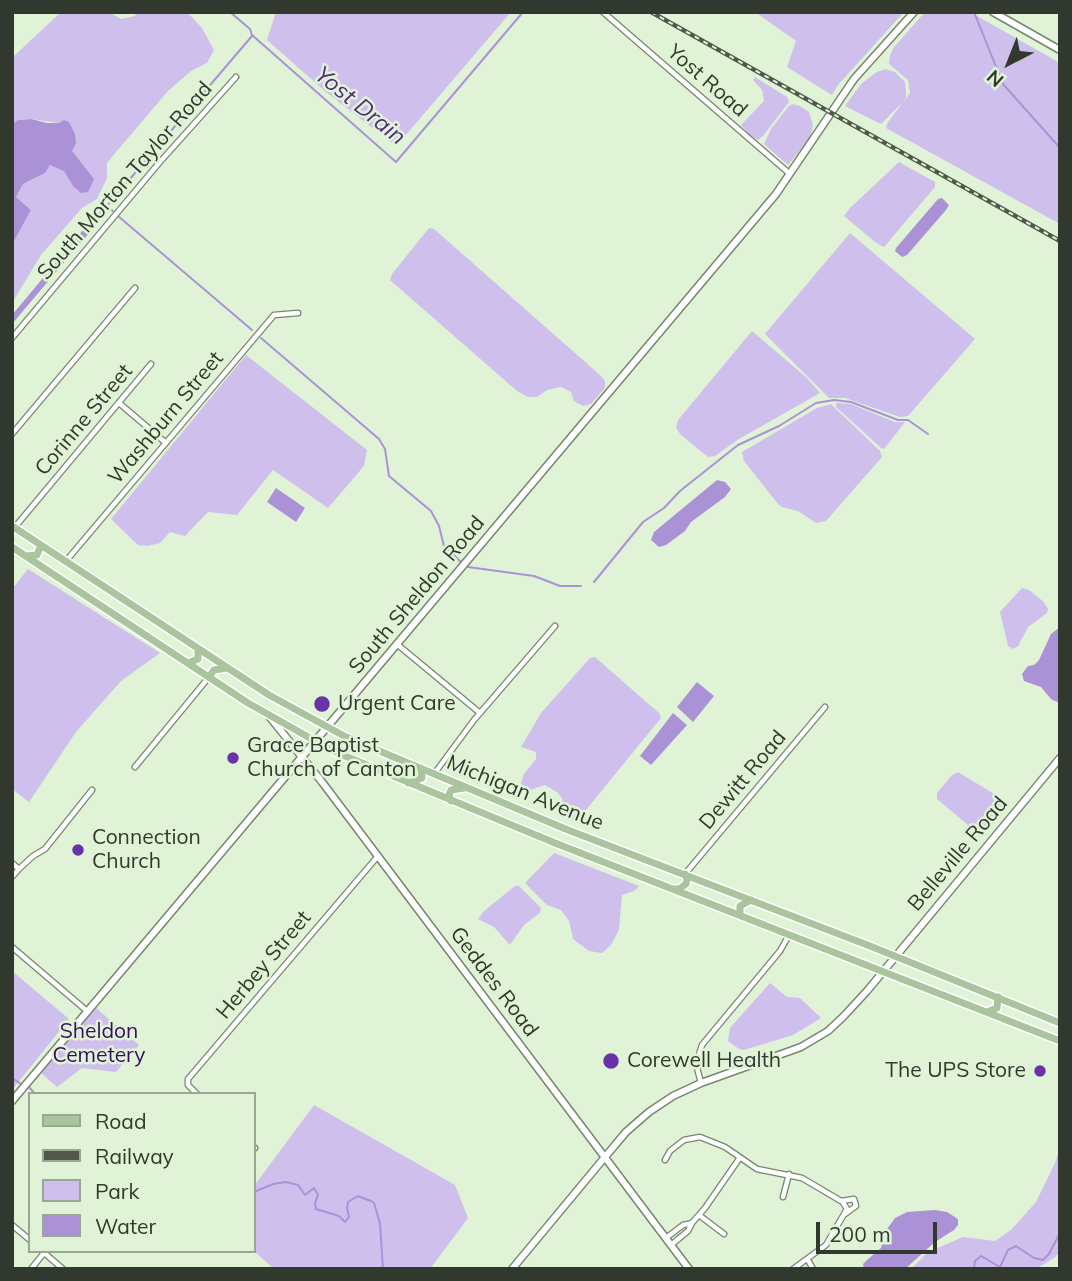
<!DOCTYPE html>
<style>
body{margin:0}
#map{position:relative;width:1072px;height:1281px;overflow:hidden;background:#e0f3d7;font-family:Mulish,sans-serif}
canvas{display:block}
.frame{position:absolute;inset:0;border:14px solid #31382d;pointer-events:none}
.legend{position:absolute;left:28px;top:1092px;width:228px;height:161px;box-sizing:border-box;background:#e0f3d7;border:2px solid #9aa893;margin:0;padding:9px 12px;list-style:none;font-size:21px;color:#31382d}
.legend li{display:flex;align-items:center;gap:14px;height:35px}
.legend b{width:35px;border:2px solid #9aa893}
.north{position:absolute;left:974px;top:28px;width:70px;height:70px;-webkit-text-stroke:5px #e0f3d7;paint-order:stroke;rotate:222deg;font-size:19px;font-weight:700;line-height:28px;text-align:center;color:#31382d}
.north::after{content:'';display:block;margin:auto;width:24px;height:32px;background:#31382d;clip-path:polygon(50% 0,100% 100%,50% 72%,0 100%)}
.scale{position:absolute;left:816px;top:1222px;width:121px;height:32px;box-sizing:border-box;border:4px solid #31382d;border-top:0;padding-left:9px;font-size:21px;line-height:24px;white-space:nowrap;color:#31382d;-webkit-text-stroke:5px #e0f3d7;paint-order:stroke}
</style>
<div id="map">
<canvas width="1072" height="1281"></canvas>
<div class="frame"></div>
<ul class="legend">
<li><b style="height:9px;background:#aac49d"></b>Road</li>
<li><b style="height:9px;background:#4f584a"></b>Railway</li>
<li><b style="height:19px;background:#cfbfed"></b>Park</li>
<li><b style="height:19px;background:#ab92d6"></b>Water</li>
</ul>
<div class="north">N</div>
<div class="scale">200 m</div>
</div>
<script>
const ctx = document.querySelector('canvas').getContext('2d');
ctx.lineJoin = 'round';
function fillPath(path, color) {
  ctx.fillStyle = color;
  ctx.fill(path, 'evenodd');
}
function toPath(rows) {
  const path = new Path2D();
  for (const r of rows) {
    path.moveTo(r[0], r[1]);
    for (let i = 2; i < r.length; i += 2) path.lineTo(r[i], r[i + 1]);
  }
  return path;
}
function trace(path, color, width, dash) {
  ctx.strokeStyle = color;
  ctx.lineWidth = width;
  ctx.lineCap = dash ? 'butt' : 'round';
  ctx.setLineDash(dash || []);
  ctx.stroke(path);
}
function label(font, color, halo, rows, align = 'center') {
  ctx.font = font + ' Mulish,sans-serif';
  ctx.lineWidth = 5;
  ctx.setLineDash([]);
  ctx.textBaseline = 'middle';
  ctx.strokeStyle = halo;
  ctx.fillStyle = color;
  for (const [text, x, y, turn = 0] of rows) {
    ctx.save();
    ctx.translate(x, y);
    ctx.rotate((+turn || 0) * Math.PI / 180);
    ctx.textAlign = isNaN(turn) ? turn : align;
    if (halo) ctx.strokeText(text, 0, 0);
    ctx.fillText(text, 0, 0);
    ctx.restore();
  }
}
const green = toPath([
 [61,12,109,12,121,19,135,16,137,12,187,12,202,28,214,50,207,63,191,71,168,91,116,152,107,163,107,178,97,199,82,208,41,255,12,303,12,245,31,210,16,197,23,184,45,173,50,165,64,170,73,186,72,151,59,123,31,119,18,120,12,124,13,57],
 [276,12,511,12,399,143,392,143,326,92,267,40],
 [755,12,904,12,838,85,832,95,787,67,796,41],
 [925,12,970,12,1060,63,1060,224,886,128,888,122,910,93,908,80,889,64,890,55,894,47],
 [885,69,895,72,905,82,906,92,906,99,881,124,845,106,862,83,877,72],
 [755,77,787,97,789,102,763,136,758,140,752,137,741,125,764,101,762,90,753,80],
 [792,104,800,106,809,112,813,125,810,138,788,165,764,144,771,129,788,107],
 [899,162,935,182,935,187,884,247,875,242,844,216,850,208],
 [429,228,434,229,600,375,605,381,605,388,591,404,583,406,574,401,571,392,561,387,547,390,537,397,528,397,517,391,390,280,392,274],
 [850,233,975,339,908,416,900,417,845,398,829,398,765,334],
 [752,331,807,378,820,393,739,439,715,456,708,457,681,435,676,428,678,420],
 [246,355,367,450,364,466,328,508,273,470,237,515,208,512,185,536,170,532,160,543,148,546,138,545,111,519],
 [836,403,851,404,895,422,905,422,884,449,881,448,836,407],
 [831,404,880,451,882,457,826,521,816,523,798,511,782,507,778,504,744,461,742,452,817,408],
 [28,569,160,653,121,681,76,732,29,802,12,789,12,589],
 [1022,588,1029,590,1044,602,1048,609,1047,613,1028,627,1018,646,1013,649,1008,646,1000,612],
 [595,657,660,714,661,718,581,816,571,820,563,817,562,798,557,792,545,785,524,792,519,789,524,774,536,759,536,752,521,747,541,713,590,658],
 [958,772,1009,803,981,836,937,799,937,793,952,775],
 [554,853,639,886,634,891,622,895,619,930,611,945,602,953,589,951,573,939,569,921,561,910,547,905,525,883],
 [515,886,519,886,541,908,540,913,524,925,510,945,494,927,478,919,484,911],
 [12,971,69,1019,12,1090],
 [770,983,787,997,800,998,821,1018,793,1035,744,1050,739,1049,728,1041,730,1028],
 [95,1007,139,1045,116,1072,82,1068,57,1087,40,1072],
 [314,1105,455,1185,468,1218,430,1269,274,1269,254,1251,254,1186],
 [1060,1146,1060,1252,1054,1258,1036,1269,911,1269,928,1252,963,1237,995,1241,1011,1230,1036,1202,1055,1163]
]);
const water = toPath([
 [31,119,47,123,59,123,64,120,69,122,75,134,76,143,72,151,94,179,88,192,81,193,73,186,64,171,50,165,45,173,23,184,16,197,31,210,12,245,12,124,18,120],
 [942,198,949,205,946,210,907,255,902,257,895,251,896,248,938,199],
 [107,206,95,226,12,324,12,315,94,217],
 [717,480,725,482,731,489,725,497,691,522,685,531,666,545,659,547,651,540,654,532],
 [276,488,305,508,296,522,267,502],
 [1060,627,1060,701,1057,702,1051,699,1041,687,1024,681,1022,674,1028,666,1034,665,1039,660,1051,634],
 [697,682,714,696,693,722,677,707],
 [673,713,687,725,651,765,640,756],
 [935,1210,947,1212,958,1219,958,1225,954,1230,935,1242,905,1269,864,1269,863,1264,867,1260,881,1248,885,1232,895,1218,907,1212]
]);
const stream = toPath([
 [230,12,250,29,252,35,396,162,523,12],
 [974,12,1003,84,1060,148],
 [106,207,252,36],
 [108,207,113,211],
 [118,216,252,330],
 [261,338,379,439,385,449,389,476,431,511,439,526,444,546,461,562],
 [468,567,534,576,560,586,581,586],
 [594,582,643,522,664,508,680,491,738,445,779,426,816,403,834,400,851,402,898,420,908,420,928,434],
 [12,1078,21,1084],
 [29,1087,35,1094],
 [254,1192,273,1184,286,1182,298,1185,305,1195,314,1188,318,1195,315,1203,316,1209,339,1216,345,1222,349,1217,347,1208,348,1202,358,1196,371,1201,374,1203,380,1223,383,1269],
 [974,1269,975,1261,981,1256,1000,1267,1008,1250,1016,1246,1034,1258,1043,1260,1049,1254,1060,1233]
]);
const street = toPath([
 [603,12,790,174],
 [12,338,159,163,236,77],
 [119,403,166,443],
 [12,434,135,288],
 [15,527,151,364],
 [66,561,274,315,298,313],
 [398,645,480,713],
 [135,767,209,677],
 [434,774,474,720,555,626],
 [12,863,19,869,33,856,45,849,92,790],
 [685,874,825,707],
 [12,877,19,869],
 [12,947,87,1011],
 [701,1083,696,1064,702,1045,780,951,789,935],
 [197,1094,188,1085,188,1079,378,856],
 [254,1147,255,1148],
 [665,1160,670,1151,684,1140,700,1137,725,1147,757,1169,802,1178,841,1201,854,1199,856,1206,845,1214],
 [783,1197,789,1174],
 [699,1215,724,1234],
 [692,1223,705,1208,739,1159],
 [12,1225,30,1240],
 [666,1238,683,1225,692,1223,688,1231,671,1245],
 [42,1251,63,1269],
 [808,1260,813,1269],
 [31,1269,44,1253],
 [793,1269,826,1245,847,1209,842,1201]
]);
const secondary = toPath([
 [993,12,1060,50],
 [269,716,322,782,689,1269],
 [12,1101,776,194,854,79,914,12],
 [512,1269,605,1157,626,1132,649,1112,673,1096,701,1083,801,1047,828,1031,843,1017,867,991,1060,758]
]);
const primary = toPath([
 [12,526,269,695,346,737,568,830,870,946,1060,1023],
 [12,547,248,703,333,751,555,843,1060,1041],
 [26,556,37,555,41,545],
 [188,663,198,659,198,649],
 [209,677,214,670,227,668],
 [408,783,422,778,421,769],
 [451,801,449,795,451,790,464,788],
 [674,889,679,889,686,884,687,879,685,874],
 [740,914,740,906,751,900],
 [987,1012,997,1008,998,997]
]);
const rail = toPath([
 [651,12,1060,241]
]);
const markers = [
 [322,704,9,"#6a32a9"],
 [233,758,7,"#6a32a9"],
 [78,850,7,"#6a32a9"],
 [611,1061,9,"#6a32a9"],
 [1040,1071,7,"#6a32a9"]
];
const streetNames = [
 ["Yost Road",707,81,41],
 ["South Morton Taylor Road",125,181,-49],
 ["Washburn Street",166,418,-50],
 ["Corinne Street",84,420,-50],
 ["South Sheldon Road",417,595,-50],
 ["Dewitt Road",743,780,-50],
 ["Michigan Avenue",525,793,22],
 ["Belleville Road",958,854,-50],
 ["Herbey Street",264,965,-50],
 ["Geddes Road",494,982,53]
];
const poiNames = [
 ["Urgent Care",338,704],
 ["Grace Baptist",247,746],
 ["Church of Canton",247,770],
 ["Connection",92,838],
 ["Church",92,862],
 ["Corewell Health",627,1061],
 ["The UPS Store",1026,1071,"right"]
];
const parkNames = [
 ["Sheldon",99,1032],
 ["Cemetery",99,1056]
];
const waterNames = [
 ["Yost Drain",360,106,39]
];
fillPath(green, '#cfbfed');
fillPath(water, '#ab92d6');
trace(stream, '#ab92d6', 2);
trace(street, '#76876e', 7);
trace(secondary, '#76876e', 9);
trace(primary, '#fff', 10);
trace(street, '#fff', 4.5);
trace(secondary, '#fff', 6);
trace(primary, '#aac49d', 7);
trace(rail, '#4f584a', 4.5);
trace(rail, '#e0f3d7', 2, [5]);
for (const [x, y, r, color] of markers) {
  const dot = new Path2D();
  dot.arc(x, y, r, 0, 2 * Math.PI);
  ctx.fillStyle = color;
  ctx.fill(dot);
  trace(dot, '#e0f3d7', 2.5);
}
label('21px', '#31382d', '#e0f3d7', streetNames);
label('21px', '#31382d', '#e0f3d7', poiNames, 'left');
label('21px', '#360d5d', '#e0f3d7', parkNames);
label('italic 23px', '#502d7c', '#e0f3d7', waterNames);
</script>
